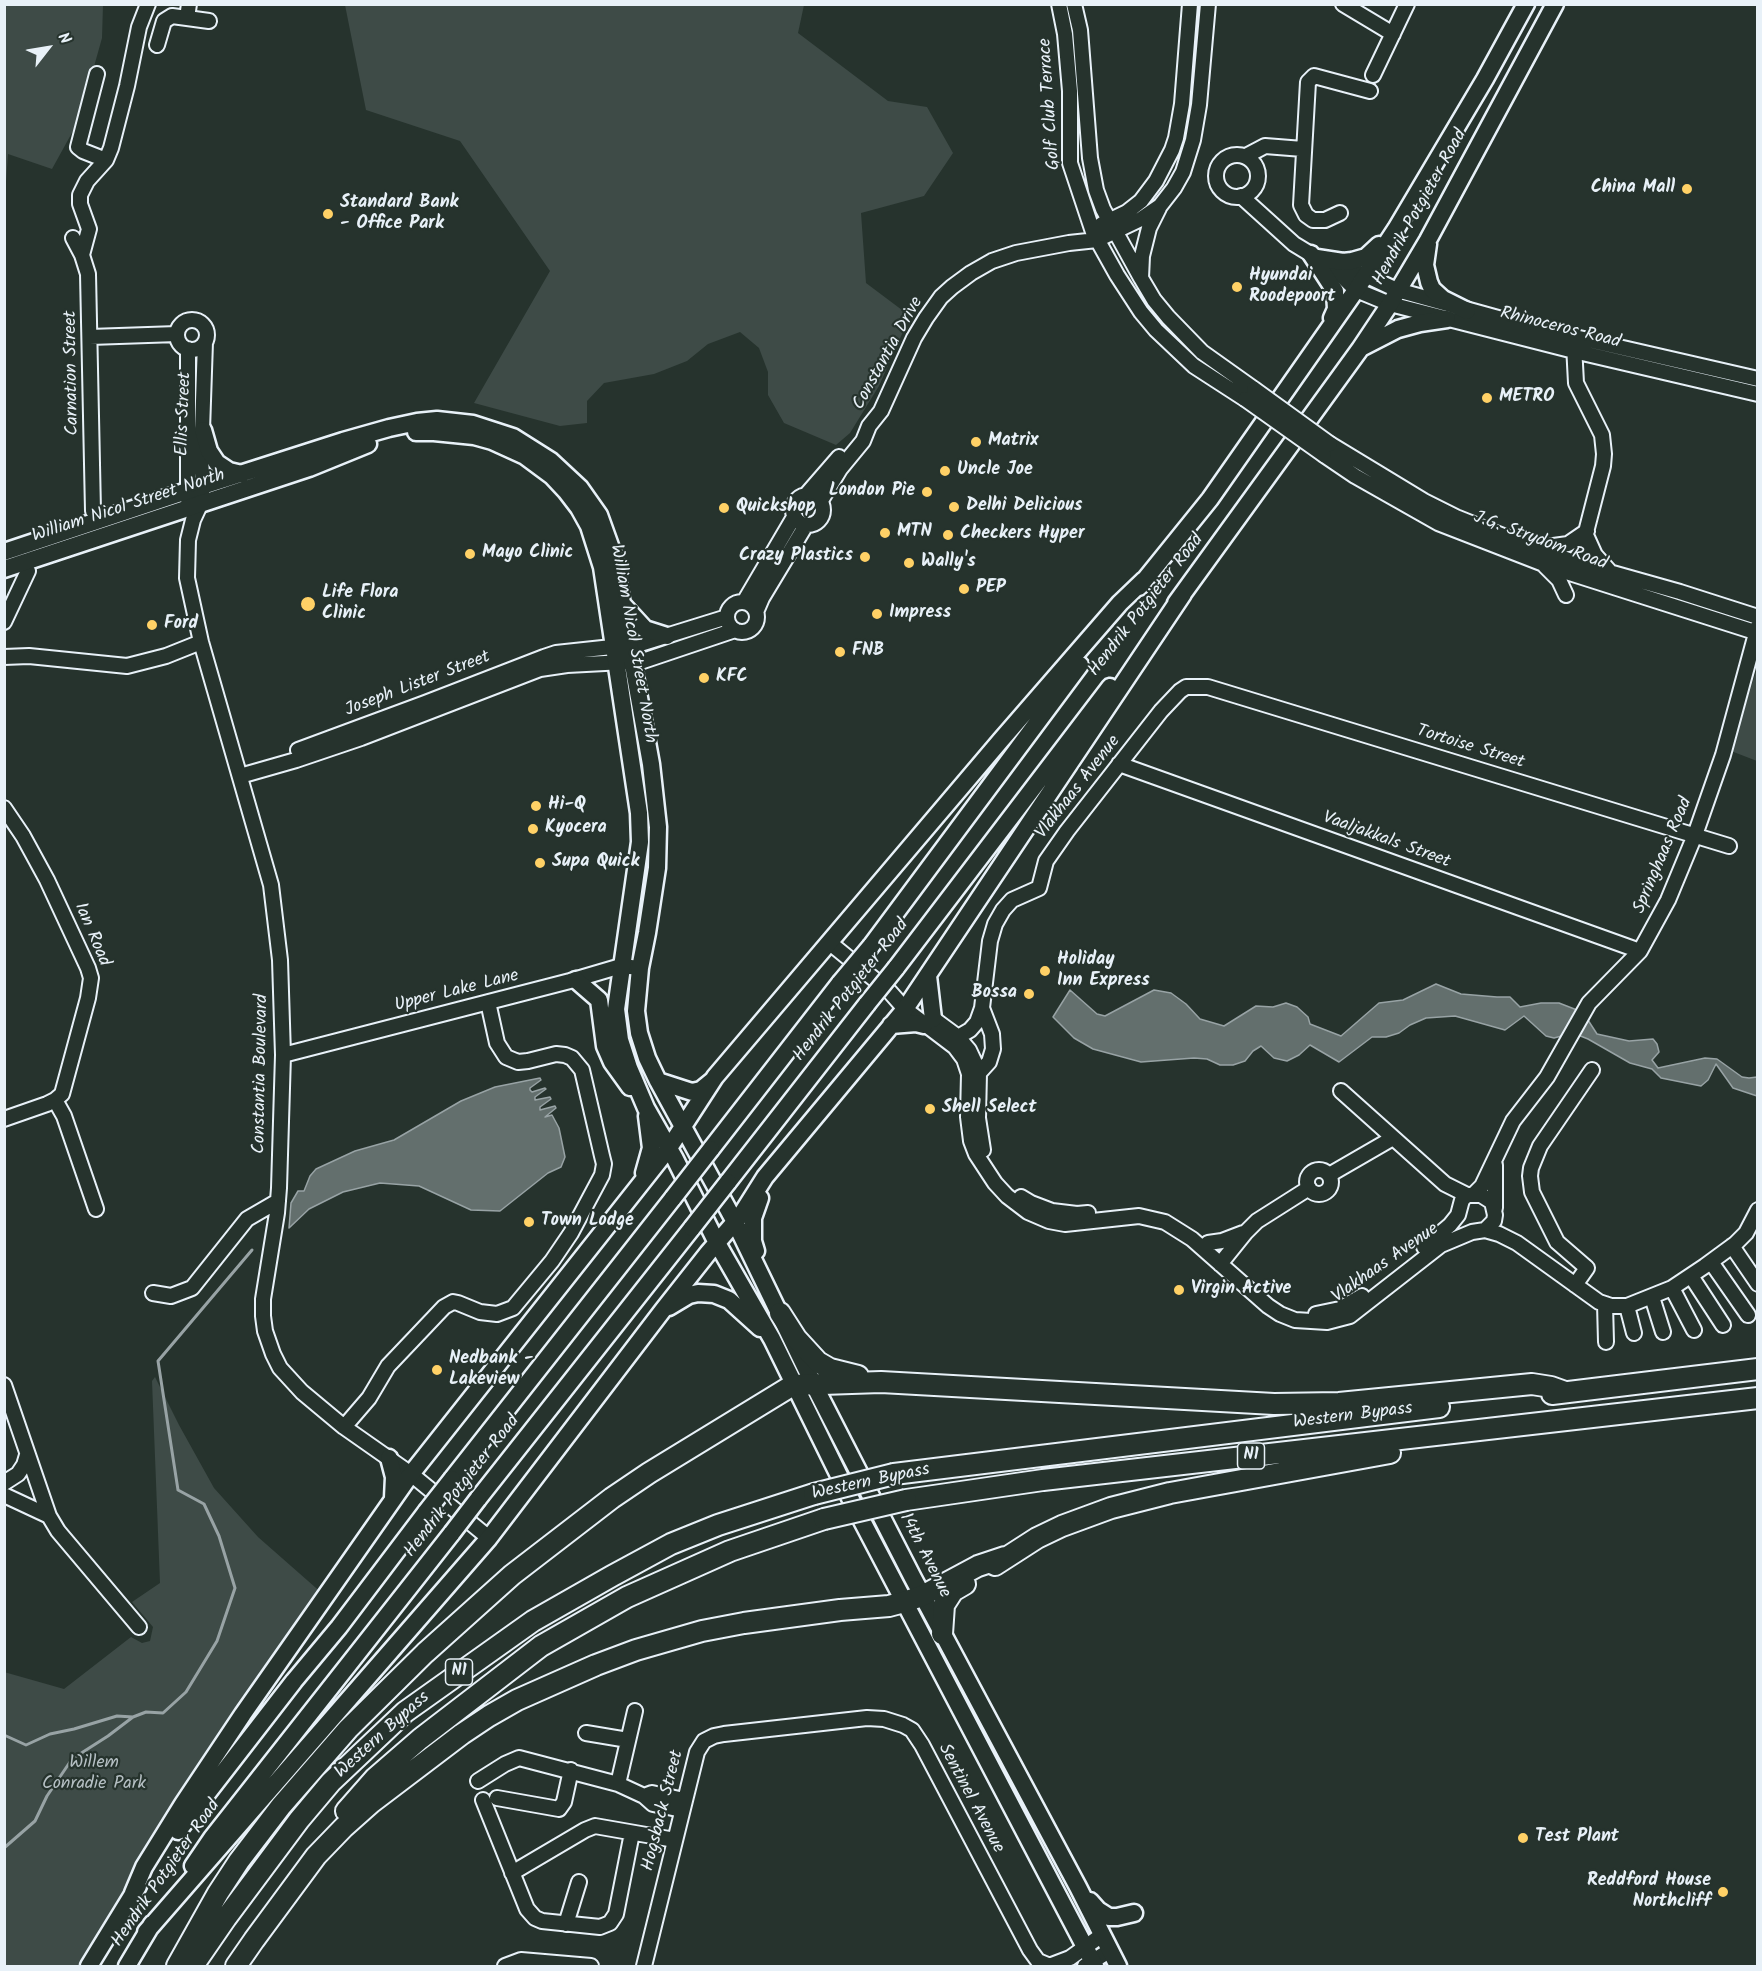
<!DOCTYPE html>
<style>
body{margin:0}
#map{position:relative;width:1762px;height:1971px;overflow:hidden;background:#26332d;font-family:Kalam,sans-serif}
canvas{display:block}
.frame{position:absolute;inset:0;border:6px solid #e8f1f8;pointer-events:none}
.north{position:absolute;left:18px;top:18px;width:60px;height:60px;-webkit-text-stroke:4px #26332d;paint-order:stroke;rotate:59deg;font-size:16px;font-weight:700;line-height:24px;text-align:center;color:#e8f1f8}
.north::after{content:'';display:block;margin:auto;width:21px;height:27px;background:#e8f1f8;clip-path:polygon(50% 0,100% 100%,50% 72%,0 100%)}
</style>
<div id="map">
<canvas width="1762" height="1971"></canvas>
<div class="frame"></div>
<div class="north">N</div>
</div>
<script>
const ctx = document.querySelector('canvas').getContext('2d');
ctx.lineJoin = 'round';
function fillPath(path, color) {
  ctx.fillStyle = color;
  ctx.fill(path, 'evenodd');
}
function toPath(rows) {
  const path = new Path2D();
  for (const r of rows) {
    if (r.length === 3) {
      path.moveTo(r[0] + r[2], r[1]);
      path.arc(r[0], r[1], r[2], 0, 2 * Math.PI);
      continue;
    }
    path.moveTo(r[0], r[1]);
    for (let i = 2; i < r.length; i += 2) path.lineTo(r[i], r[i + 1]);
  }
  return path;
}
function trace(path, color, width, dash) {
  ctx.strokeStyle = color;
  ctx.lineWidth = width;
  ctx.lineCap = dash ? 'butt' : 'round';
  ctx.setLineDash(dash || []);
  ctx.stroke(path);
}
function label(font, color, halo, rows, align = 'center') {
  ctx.font = font + ' Kalam,sans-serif';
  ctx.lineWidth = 4.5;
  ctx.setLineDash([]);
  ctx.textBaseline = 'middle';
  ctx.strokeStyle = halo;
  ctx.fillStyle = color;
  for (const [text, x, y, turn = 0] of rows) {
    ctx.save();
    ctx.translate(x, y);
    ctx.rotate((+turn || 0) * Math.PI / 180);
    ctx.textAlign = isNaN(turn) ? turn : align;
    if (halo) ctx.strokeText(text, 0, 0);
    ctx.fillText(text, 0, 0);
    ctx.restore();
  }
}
const green = toPath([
 [5,4,103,5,102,38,79,120,52,169,8,154,5,196],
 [345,5,804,5,798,33,888,101,927,107,953,153,924,196,861,213,866,283,910,316,879,386,850,433,836,445,784,423,768,395,768,372,759,348,740,332,708,344,687,361,654,374,604,383,587,401,587,423,560,426,474,403,550,271,460,141,366,110],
 [1757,668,1757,761,1731,751],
 [155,1377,179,1425,214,1488,258,1537,324,1595,280,1656,126,1888,81,1966,5,1966,4,1672,64,1689,131,1637,142,1643,150,1641,153,1627,132,1602,160,1583,152,1381]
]);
const water = toPath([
 [1436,984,1461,994,1497,997,1510,997,1520,1007,1541,1003,1559,1003,1577,1010,1586,1017,1597,1034,1629,1041,1653,1039,1657,1044,1659,1052,1652,1060,1658,1068,1705,1058,1717,1059,1742,1077,1749,1078,1757,1077,1757,1096,1733,1088,1716,1064,1708,1080,1701,1086,1661,1078,1652,1069,1630,1063,1588,1039,1573,1033,1554,1038,1546,1036,1524,1016,1505,1030,1455,1016,1426,1018,1410,1025,1399,1033,1386,1037,1372,1037,1339,1062,1310,1045,1299,1055,1287,1061,1274,1058,1261,1046,1253,1051,1245,1061,1233,1065,1220,1065,1207,1059,1194,1058,1141,1062,1093,1049,1074,1038,1053,1017,1070,990,1097,1014,1105,1016,1154,990,1171,993,1186,1004,1200,1019,1224,1026,1256,1006,1273,1007,1286,1003,1297,1007,1308,1017,1310,1024,1341,1036,1379,1003,1403,1000,1436,984],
 [540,1078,541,1080,530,1088,530,1090,532,1092,545,1088,546,1089,535,1097,535,1100,550,1097,551,1099,540,1107,540,1110,555,1106,556,1108,545,1117,552,1115,559,1128,565,1157,561,1167,548,1173,500,1211,471,1210,419,1186,380,1183,343,1192,309,1209,289,1228,291,1203,298,1191,304,1191,310,1176,316,1169,355,1151,394,1140,461,1101,495,1087,540,1078]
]);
const stream = toPath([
 [4,1735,26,1745,50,1734,74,1729,117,1716,133,1717,146,1712,163,1713,186,1692,217,1641,235,1588,219,1536,204,1504,178,1490,158,1361,252,1250],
 [4,1848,35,1821,47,1796,72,1759,108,1736,133,1717],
 [4,1965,5,1966]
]);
const minor = toPath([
 [1059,4,1065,34,1070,91,1070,163,1093,232,1117,275,1141,312,1156,330,1194,366,1245,399],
 [1074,4,1080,30,1090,158,1096,190,1103,209,1141,278,1154,300,1168,317,1202,352,1254,389],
 [1343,4,1393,34],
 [187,18,209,21],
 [157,45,164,21,172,16,187,18,189,4],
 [97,74,78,147,83,151,106,160],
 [1373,75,1407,4],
 [1237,176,21],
 [1246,156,1265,146,1303,149],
 [1241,196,1294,244,1317,258,1365,275,1397,290,1527,326,1758,379],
 [1340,213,1325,220,1313,220,1306,215,1301,205,1308,82,1314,76,1370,91],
 [1102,224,1127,212,1141,201,1156,181,1172,150,1176,138,1182,104,1190,4],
 [73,238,82,255,88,274,93,511],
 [82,255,89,229,80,204,80,195,87,181,106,160,111,148,127,86,139,27,148,4],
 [1331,266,1356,290,1390,304,1574,351,1758,394],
 [1141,278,1142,256,1149,228,1159,208],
 [192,335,15],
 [90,337,177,334],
 [205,342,201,460,203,486,200,505,193,520,188,540,187,578,201,642,271,885,280,960,283,1055,279,1188,277,1213,263,1299,263,1316,265,1331,273,1354,280,1368,302,1392,344,1427,411,1474,489,1538],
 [1574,345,1576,383,1602,435,1604,454,1603,466,1576,571],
 [1330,444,1424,501,1456,517,1506,537,1577,563,1680,592,1758,617],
 [1324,455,1355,476,1438,523,1554,568,1758,633],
 [806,495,839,457],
 [808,510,15],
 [188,500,188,349],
 [820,502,840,469,863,441,869,426,881,411,914,338,926,318,941,297,952,287,971,273,992,261,1016,253,1069,243,1097,240,1141,219,1160,206,1174,188,1183,172,1193,140,1199,105,1208,4],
 [1586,535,1595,555,1611,573],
 [1539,548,1568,544,1587,531],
 [1545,566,1559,580,1566,595],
 [744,602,794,517],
 [742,617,15],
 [756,612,762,598,806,525],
 [4,622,28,571],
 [4,657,29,656,127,666,166,656,201,642],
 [298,750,425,703,544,657,556,653,640,644,727,617],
 [1119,764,1640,951],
 [240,776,296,760,361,738,540,669,567,665,643,661,735,630],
 [4,808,23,836,47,880,88,968,91,978,88,998,62,1094,55,1100,47,1104,4,1119],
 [830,943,890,992,905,1009,955,1047,964,1059,969,1074,968,1117,971,1141,976,1154,995,1183,1007,1196,1028,1212,1049,1221,1065,1224,1139,1216,1165,1222,1192,1239,1268,1306,1280,1314,1295,1320,1327,1322,1350,1316,1441,1245,1472,1232,1485,1230,1499,1234,1517,1243,1599,1302,1611,1306,1627,1306,1672,1288,1705,1266,1735,1244,1746,1233,1758,1210],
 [935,1020,958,1037,969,1050,976,1065,979,1073,978,1118,983,1150],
 [958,1037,970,1030,977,1022,982,1008],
 [283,1055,570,981,621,966,640,968],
 [979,1073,989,1062,993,1049,992,1034,982,1008,990,941,995,924,1003,910,1012,900,1039,888,1046,861,1067,831,1161,711,1180,691,1186,687,1208,687,1729,846],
 [1341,1091,1445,1184,1467,1195],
 [55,1100,64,1116,96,1209],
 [1319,1182,12],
 [1329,1175,1393,1138],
 [1474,1194,1482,1186,1513,1121,1547,1077,1589,1003,1640,951,1668,900,1695,835,1723,755,1758,626],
 [1021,1197,1031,1203,1052,1211,1077,1214,1088,1213],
 [1495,1208,1495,1165],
 [1208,1243,1222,1241,1243,1233],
 [1732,1246,1758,1284],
 [1424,1247,1450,1225,1458,1215,1462,1200,1467,1195,1481,1195,1492,1202,1495,1215,1494,1221,1485,1230],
 [1711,1262,1748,1315],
 [1220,1264,1245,1233,1257,1221,1309,1188],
 [1691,1276,1723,1325],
 [1575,1285,1587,1268,1557,1242,1532,1192,1530,1176,1531,1168,1540,1146,1592,1070],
 [1672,1288,1694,1330],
 [153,1293,171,1296,192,1288,247,1219,278,1201],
 [1652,1297,1663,1332],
 [1605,1304,1606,1342],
 [1627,1306,1634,1333],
 [1316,1314,1340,1309,1362,1296],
 [4,1385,49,1516,58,1531,139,1627],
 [344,1427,369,1398,388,1366,444,1307,453,1302,458,1303,480,1312,497,1314,513,1308,552,1261,571,1233,602,1175,604,1164,602,1156,582,1070,572,1058,565,1055,556,1054,528,1061,518,1062,506,1057,497,1043,488,1002],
 [4,1483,18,1474,24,1465,27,1455],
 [4,1495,49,1516],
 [586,1733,628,1740],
 [478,1781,505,1764,519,1758,618,1784,644,1796,653,1804,682,1810],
 [618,1784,635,1711],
 [644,1796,652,1793,684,1800],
 [497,1798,559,1809,564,1802,571,1770],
 [483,1800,527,1909,535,1918,542,1921,600,1927,610,1923,616,1914,632,1833],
 [512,1873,585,1830,595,1826,675,1840],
 [566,1924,579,1882],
 [505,1966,521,1960,591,1966],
 [644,1966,697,1752,704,1741,714,1736,724,1734,867,1718,884,1719,903,1725,912,1730,922,1745,1030,1950,1038,1961,1050,1966],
 [1049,1966,1070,1958,1102,1935],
 [1085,1966,1109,1951]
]);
const major = toPath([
 [1428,244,1425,265,1429,282,1432,289,1443,299,1467,311],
 [1311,254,1335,291,1336,309,1332,318],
 [1317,258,1343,262,1352,261,1366,257,1379,245],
 [1361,348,1398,329,1420,323,1447,319],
 [203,430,209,451,217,463,229,471,242,474],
 [416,432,434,432,474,436,492,441,525,456,552,476,566,491,579,508,589,526,602,567,639,813,640,842,616,1009,620,1040,629,1068,646,1108,675,1159,717,1243,772,1339,850,1498,1095,1966],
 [4,552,187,491,343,441,389,428,417,422,437,420,473,424,513,437,551,461,580,488,599,515,613,554,651,764,658,827,657,868,647,933,640,968,636,1011,639,1033,647,1058,658,1081,735,1222,813,1383,913,1578,1078,1887,1118,1966],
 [4,569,309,468,368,444],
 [1139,587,1210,499,1356,290,1396,229,1485,79,1526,4],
 [1176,603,1360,349,1390,304,1428,240,1555,4],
 [623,605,645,629,667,636],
 [871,946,1080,665],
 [896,968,1110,687],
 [928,976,933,1019],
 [576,980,599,1000,605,1046,612,1062,630,1087],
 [891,1025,916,1023,924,1025],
 [658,1081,692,1092,701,1090,712,1081],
 [711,1149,840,983],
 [644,1173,651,1148,647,1116],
 [728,1182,867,1004],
 [756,1251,753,1241,753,1218,760,1198],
 [669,1307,689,1295,698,1293,714,1294,729,1300,760,1328],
 [389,1458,394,1477,393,1498],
 [452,1479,673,1198],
 [478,1499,692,1228],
 [178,1831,294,1681,339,1627,426,1512],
 [193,1866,212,1838,452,1533],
 [133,1893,144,1867,183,1804,243,1714,411,1474,669,1148,715,1077,1001,740,1120,603,1144,580],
 [1090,1901,1098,1910,1109,1917,1117,1917,1134,1913],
 [146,1932,489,1538,663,1310,708,1253,741,1215,765,1177,905,1009,1183,594],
 [89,1966,138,1886],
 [127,1966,152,1924]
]);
const highway = toPath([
 [780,1313,796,1338,818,1362,830,1369,858,1376],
 [1552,1394,1758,1369],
 [894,1474,1439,1407],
 [906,1500,1043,1480,1758,1398],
 [995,1565,1037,1538,1062,1526,1111,1508,1170,1493,1390,1453],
 [942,1634,944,1605,953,1591,965,1584],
 [346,1811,375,1778,420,1739,541,1646,627,1597,730,1551,824,1519],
 [177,1966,218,1893,239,1861,281,1806,348,1729,425,1653,512,1575,612,1498,649,1473,793,1385,881,1382,1274,1404,1339,1403,1532,1384,1551,1387,1565,1392],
 [193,1966,226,1918,299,1820,331,1782,405,1712,533,1621,612,1576,671,1544,718,1525,814,1494],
 [236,1966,254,1940,316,1856,344,1827,371,1803,462,1734,489,1716,517,1700,596,1665,636,1650,702,1631,744,1623,840,1610,889,1606,904,1602,922,1596,978,1566,1005,1557]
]);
const minorBridge = toPath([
 [1254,389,1330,444],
 [1245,399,1324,455]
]);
const majorBridge = toPath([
 [840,983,871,946],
 [867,1004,896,968],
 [673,1198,711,1149],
 [692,1228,728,1182],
 [426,1512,452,1479],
 [452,1533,478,1499]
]);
const highwayBridge = toPath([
 [814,1494,894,1474],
 [824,1519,906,1500]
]);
const markers = [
 [1687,189,6,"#ffd166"],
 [328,214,6,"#ffd166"],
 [1237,287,6,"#ffd166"],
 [1487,398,6,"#ffd166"],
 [976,442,6,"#ffd166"],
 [945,471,6,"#ffd166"],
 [927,492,6,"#ffd166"],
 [954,507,6,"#ffd166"],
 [724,508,6,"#ffd166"],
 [885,533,6,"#ffd166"],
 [948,535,6,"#ffd166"],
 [470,554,6,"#ffd166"],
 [865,557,6,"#ffd166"],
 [909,563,6,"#ffd166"],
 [964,589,6,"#ffd166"],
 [308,604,8,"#ffd166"],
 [877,614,6,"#ffd166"],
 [152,625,6,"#ffd166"],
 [840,652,6,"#ffd166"],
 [704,678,6,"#ffd166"],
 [536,806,6,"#ffd166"],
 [533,829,6,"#ffd166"],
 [540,863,6,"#ffd166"],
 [1045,971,6,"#ffd166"],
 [1029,994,6,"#ffd166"],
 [930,1109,6,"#ffd166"],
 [529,1222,6,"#ffd166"],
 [1179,1290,6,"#ffd166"],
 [437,1370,6,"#ffd166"],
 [1523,1838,6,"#ffd166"],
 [1723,1892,6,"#ffd166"]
];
const shields = [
 [1251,1456,27],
 [459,1672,27]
];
const shieldNames = [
 ["N1",1251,1456],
 ["N1",459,1672]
];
const streetNames = [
 ["Golf Club Terrace",1051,104,-94],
 ["Hendrik Potgieter Road",1421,208,-61],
 ["Rhinoceros Road",1560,329,14],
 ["Constantia Drive",889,354,-61],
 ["Carnation Street",73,373,-91],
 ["Ellis Street",185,414,-88],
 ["William Nicol Street North",129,507,-18],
 ["J.G. Strydom Road",1540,542,20],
 ["Hendrik Potgieter Road",1147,606,-52],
 ["William Nicol Street North",632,644,80],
 ["Joseph Lister Street",418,685,-21],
 ["Tortoise Street",1470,748,17],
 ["Vlakhaas Avenue",1079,788,-52],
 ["Vaaljakkals Street",1386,841,20],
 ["Springhaas Road",1664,856,-67],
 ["Ian Road",91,935,67],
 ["Hendrik Potgieter Road",852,991,-52],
 ["Upper Lake Lane",457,992,-14],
 ["Constantia Boulevard",262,1074,-89],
 ["Vlakhaas Avenue",1386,1264,-35],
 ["Western Bypass",1353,1417,-7],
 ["Western Bypass",871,1483,-12],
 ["Hendrik Potgieter Road",463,1487,-52],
 ["14th Avenue",924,1556,63],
 ["Western Bypass",383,1736,-42],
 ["Sentinel Avenue",970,1799,62],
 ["Hogsback Street",664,1811,-76],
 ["Hendrik Potgieter Road",167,1874,-55]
];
const poiNames = [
 ["China Mall",1675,189,"right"],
 ["Standard Bank",340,204],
 ["- Office Park",340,225],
 ["Hyundai",1249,277],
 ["Roodepoort",1249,298],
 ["METRO",1499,398],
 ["Matrix",988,442],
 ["Uncle Joe",957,471],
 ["London Pie",915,492,"right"],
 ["Delhi Delicious",966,507],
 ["Quickshop",736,508],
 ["MTN",897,533],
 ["Checkers Hyper",960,535],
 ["Mayo Clinic",482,554],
 ["Crazy Plastics",853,557,"right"],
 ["Wally's",921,563],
 ["PEP",976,589],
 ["Life Flora",322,594],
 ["Clinic",322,615],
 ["Impress",889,614],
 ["Ford",164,625],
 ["FNB",852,652],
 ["KFC",716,678],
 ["Hi-Q",548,806],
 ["Kyocera",545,829],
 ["Supa Quick",552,863],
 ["Holiday",1057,961],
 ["Inn Express",1057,982],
 ["Bossa",1017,994,"right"],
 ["Shell Select",942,1109],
 ["Town Lodge",541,1222],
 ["Virgin Active",1191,1290],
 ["Nedbank -",449,1360],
 ["Lakeview",449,1381],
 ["Test Plant",1535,1838],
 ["Reddford House",1711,1882,"right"],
 ["Northcliff",1711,1903,"right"]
];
const parkNames = [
 ["Willem",94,1764],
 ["Conradie Park",94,1785]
];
fillPath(green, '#3e4b47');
fillPath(water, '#636f6d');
trace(water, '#98a3a5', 1.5);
trace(stream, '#98a3a5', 3);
trace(minor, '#e8f1f8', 18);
trace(major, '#e8f1f8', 21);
trace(highway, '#e8f1f8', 24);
trace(minor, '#26332d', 14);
trace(major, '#26332d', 16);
trace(highway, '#26332d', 20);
trace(minorBridge, '#e8f1f8', 18, []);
trace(majorBridge, '#e8f1f8', 21, []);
trace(highwayBridge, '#e8f1f8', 24, []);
trace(minorBridge, '#26332d', 14);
trace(majorBridge, '#26332d', 16);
trace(highwayBridge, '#26332d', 20);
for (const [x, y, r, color] of markers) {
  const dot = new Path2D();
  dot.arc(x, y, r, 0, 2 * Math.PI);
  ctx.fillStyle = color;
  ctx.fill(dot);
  trace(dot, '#26332d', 2);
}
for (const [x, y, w] of shields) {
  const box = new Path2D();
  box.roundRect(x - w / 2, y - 13, w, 26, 4.5);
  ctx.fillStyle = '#26332d';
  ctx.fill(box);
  trace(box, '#e8f1f8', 1.5);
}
label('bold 16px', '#e8f1f8', null, shieldNames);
label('18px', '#e8f1f8', '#26332d', streetNames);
label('bold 18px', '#e8f1f8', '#26332d', poiNames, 'left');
label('18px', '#b5bfc3', '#26332d', parkNames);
</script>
